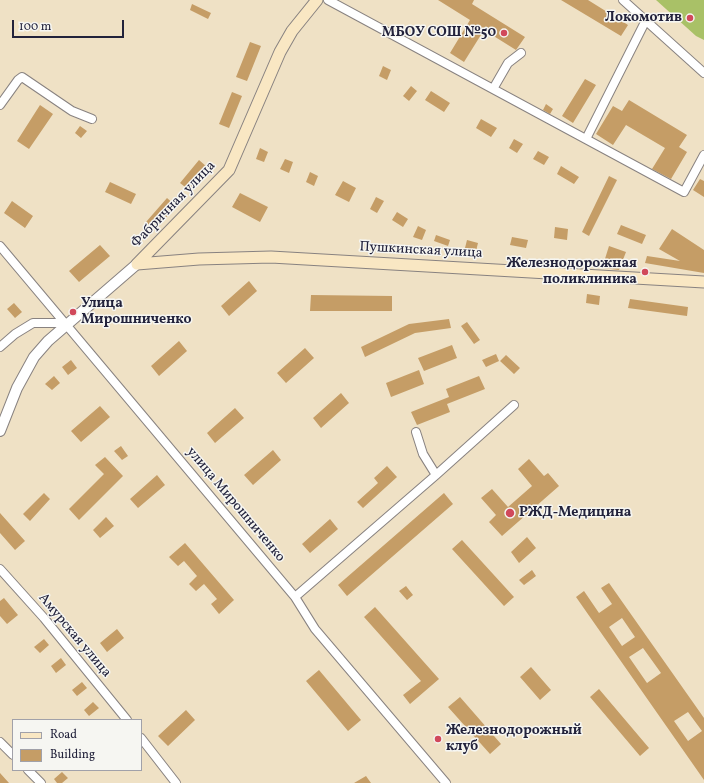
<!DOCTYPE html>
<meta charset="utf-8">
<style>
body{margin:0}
#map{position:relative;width:704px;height:783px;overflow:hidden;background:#efe1c5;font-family:Vollkorn,serif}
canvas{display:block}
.legend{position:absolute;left:12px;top:719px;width:130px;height:52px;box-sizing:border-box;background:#f6f6f2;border:1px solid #a1a1a9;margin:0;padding:5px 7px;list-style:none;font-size:12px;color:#22223b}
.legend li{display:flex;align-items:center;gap:8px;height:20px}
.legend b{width:20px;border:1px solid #a1a1a9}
.scale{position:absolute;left:12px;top:20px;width:112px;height:18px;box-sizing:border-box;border:2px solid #22223b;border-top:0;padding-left:5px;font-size:12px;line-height:14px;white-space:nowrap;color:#22223b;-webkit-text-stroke:3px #f6f6f2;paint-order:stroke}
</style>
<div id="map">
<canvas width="704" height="783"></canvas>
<ul class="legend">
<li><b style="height:5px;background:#f9e7c3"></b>Road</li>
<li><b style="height:11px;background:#c59d66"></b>Building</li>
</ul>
<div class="scale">100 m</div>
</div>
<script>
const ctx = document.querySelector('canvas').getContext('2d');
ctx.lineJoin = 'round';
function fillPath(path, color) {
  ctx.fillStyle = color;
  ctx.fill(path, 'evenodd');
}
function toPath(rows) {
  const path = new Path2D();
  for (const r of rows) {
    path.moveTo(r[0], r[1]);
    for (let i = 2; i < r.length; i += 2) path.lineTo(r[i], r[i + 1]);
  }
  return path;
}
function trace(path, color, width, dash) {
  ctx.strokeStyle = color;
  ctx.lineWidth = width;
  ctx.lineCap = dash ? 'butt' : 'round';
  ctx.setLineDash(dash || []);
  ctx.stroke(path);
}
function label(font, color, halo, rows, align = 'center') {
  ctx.font = font + ' Vollkorn,serif';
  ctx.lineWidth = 3;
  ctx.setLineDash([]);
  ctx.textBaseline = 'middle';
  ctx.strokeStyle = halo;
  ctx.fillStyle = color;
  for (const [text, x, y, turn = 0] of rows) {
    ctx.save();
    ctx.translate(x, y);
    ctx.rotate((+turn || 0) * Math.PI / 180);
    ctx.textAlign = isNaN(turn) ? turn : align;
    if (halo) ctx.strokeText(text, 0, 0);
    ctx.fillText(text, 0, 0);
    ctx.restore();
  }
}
const green = toPath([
 [656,0,704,0,704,40,696,36]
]);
const building = toPath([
 [438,0,474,0,472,4,525,37,516,50,484,30,464,62,450,53,470,20],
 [561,0,588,0,628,25,621,36],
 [192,4,211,13,208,19,190,10],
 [250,42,261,46,247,81,236,77],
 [383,66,391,70,387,80,379,76],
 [585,79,596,85,573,123,562,116],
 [411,86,417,91,409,101,403,96],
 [431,91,450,103,444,112,425,100],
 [232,92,242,96,229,128,219,124],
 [629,100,687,135,679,147,687,152,671,179,652,169,665,148,626,125,613,145,596,134,613,106,622,111],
 [546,104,553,109,550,114,543,110],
 [40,105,53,114,29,149,17,141],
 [481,119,497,128,491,137,476,128],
 [80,126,87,131,81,138,75,133],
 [514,139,523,144,517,153,509,148],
 [260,148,268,152,264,162,256,159],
 [538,151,549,157,544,165,533,159],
 [285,159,293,162,289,173,280,169],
 [199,160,207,167,189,190,180,183],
 [561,166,579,177,574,184,557,174],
 [310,172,318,176,314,186,306,182],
 [609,176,617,180,589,236,582,232],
 [700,179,704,181,704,197,693,190],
 [343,181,356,188,349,202,335,195],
 [110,182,136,194,131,204,105,192],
 [240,193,268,207,260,222,232,207],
 [376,197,384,201,377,213,370,209],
 [167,198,176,206,155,230,146,222],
 [12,201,33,216,25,228,4,213],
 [397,212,408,219,403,227,392,220],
 [621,225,646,235,642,244,617,234],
 [418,226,426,230,422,240,413,237],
 [555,227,568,229,567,240,554,238],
 [672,229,704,250,704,273,645,263,647,256,680,261,659,249],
 [436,235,450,240,448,246,434,241],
 [512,237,528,240,526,248,510,245],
 [467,240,478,243,476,251,465,248],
 [100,245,110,256,79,282,69,271],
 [609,246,626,252,619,270,594,267,597,260,604,262],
 [249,281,257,291,229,316,221,306],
 [587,294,600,296,599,305,586,303],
 [311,295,392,296,392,311,310,311],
 [630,299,688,307,687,316,628,308],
 [14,303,22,312,15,318,7,309],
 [449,319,451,328,415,333,365,357,361,347,409,324],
 [467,322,480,340,474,344,461,326],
 [179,341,187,351,159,376,151,366],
 [452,345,457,358,424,371,418,358],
 [305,348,314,358,286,383,277,373],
 [496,354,499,361,486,367,482,360],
 [506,355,520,368,514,374,500,361],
 [71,360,77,368,68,375,62,367],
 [419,370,424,384,391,397,386,383],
 [54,376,60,383,52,390,45,384],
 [479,376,485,389,447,404,450,412,417,425,411,412,449,397,446,389],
 [341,393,349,403,321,428,313,418],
 [100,406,110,417,81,442,71,431],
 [235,408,244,418,215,443,207,433],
 [121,446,128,456,122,460,114,451],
 [273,450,281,460,253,485,244,475],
 [105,457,123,476,79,520,69,509,104,474,95,465],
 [529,459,544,476,548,473,559,486,502,536,489,522,496,515,481,498,492,489,508,507,532,486,518,469],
 [387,466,397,477,363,508,357,502,378,483,374,478],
 [157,475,165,485,138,508,130,499],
 [44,493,50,499,30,521,23,514],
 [444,493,453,504,347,596,338,585],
 [0,513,25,541,15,550,0,533],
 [106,517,114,526,100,538,93,530],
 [330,519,338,529,310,553,302,544],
 [527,537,536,548,519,563,511,552],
 [462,540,514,597,504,606,452,549],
 [185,543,234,600,219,614,211,604,217,599,204,584,196,591,189,584,197,576,184,561,178,566,169,557],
 [532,570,536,576,524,585,519,580],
 [609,583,704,718,704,780,576,597,584,591,599,613,612,604,601,588],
 [622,618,635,637,622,646,609,627],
 [643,648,661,673,647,683,629,657],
 [688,712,702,731,688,741,674,721],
 [406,586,413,595,407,600,399,591],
 [4,598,18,615,7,624,0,616,0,601],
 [375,607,439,679,410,704,403,695,421,681,364,617],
 [117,629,124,638,107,652,100,643],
 [44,639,49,645,40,653,34,647],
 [61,658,66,665,56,673,51,666],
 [531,667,551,690,540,700,520,677],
 [319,670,361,720,348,731,306,681],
 [82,682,87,688,77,696,72,690],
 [599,689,649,748,640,756,590,697],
 [460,697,501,744,490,754,448,707],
 [93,702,99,708,89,716,84,710],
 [186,710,195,720,168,746,158,736],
 [62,772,68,778,62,783,57,783,54,779],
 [0,773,9,783,0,783],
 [366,776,371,783,354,783]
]);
const minor = toPath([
 [328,0,684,192,704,155],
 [623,0,704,73],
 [493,89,508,63,521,53],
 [0,105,18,80,22,77,72,111,92,119],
 [586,139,646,20],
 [0,246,295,597,315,629,446,783],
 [0,347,15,334,33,323,66,323],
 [416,432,423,454,436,475],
 [0,569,44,618,127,720],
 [295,597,436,475,514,405],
 [141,738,176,783],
 [0,742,13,755],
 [28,770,41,783]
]);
const tertiary = toPath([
 [0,431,17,388,34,357,48,341,137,264]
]);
const secondary = toPath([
 [137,264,199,259,271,257,704,282],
 [137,264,229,170,280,52,292,31,317,0]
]);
const markers = [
 [690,18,4,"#d1495b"],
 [504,33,4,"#d1495b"],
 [645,272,4,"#d1495b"],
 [73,312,4,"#d1495b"],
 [510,513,5,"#d1495b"],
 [438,739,4,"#d1495b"]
];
const poiNames = [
 ["Локомотив",682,18],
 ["МБОУ СОШ №50",496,33],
 ["Железнодорожная",637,264],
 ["поликлиника",637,280],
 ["Улица",81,304,"left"],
 ["Мирошниченко",81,320,"left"],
 ["РЖД-Медицина",519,513,"left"],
 ["Железнодорожный",446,731,"left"],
 ["клуб",446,747,"left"]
];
const streetNames = [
 ["Фабричная улица",174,205,-46],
 ["Пушкинская улица",421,251,3],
 ["улица Мирошниченко",235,505,50],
 ["Амурская улица",74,636,50]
];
fillPath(green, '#a9c167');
fillPath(building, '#c59d66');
trace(minor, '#888280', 10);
trace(tertiary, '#888280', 12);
trace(secondary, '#888280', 13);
trace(minor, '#fff', 8);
trace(tertiary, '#fff', 10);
trace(secondary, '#f9e7c3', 11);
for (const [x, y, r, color] of markers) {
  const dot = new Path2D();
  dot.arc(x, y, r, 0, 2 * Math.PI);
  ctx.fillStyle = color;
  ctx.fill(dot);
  trace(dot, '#f6f6f2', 1.5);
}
label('bold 14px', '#22223b', '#f6f6f2', poiNames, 'right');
label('14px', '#22223b', '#f6f6f2', streetNames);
</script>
